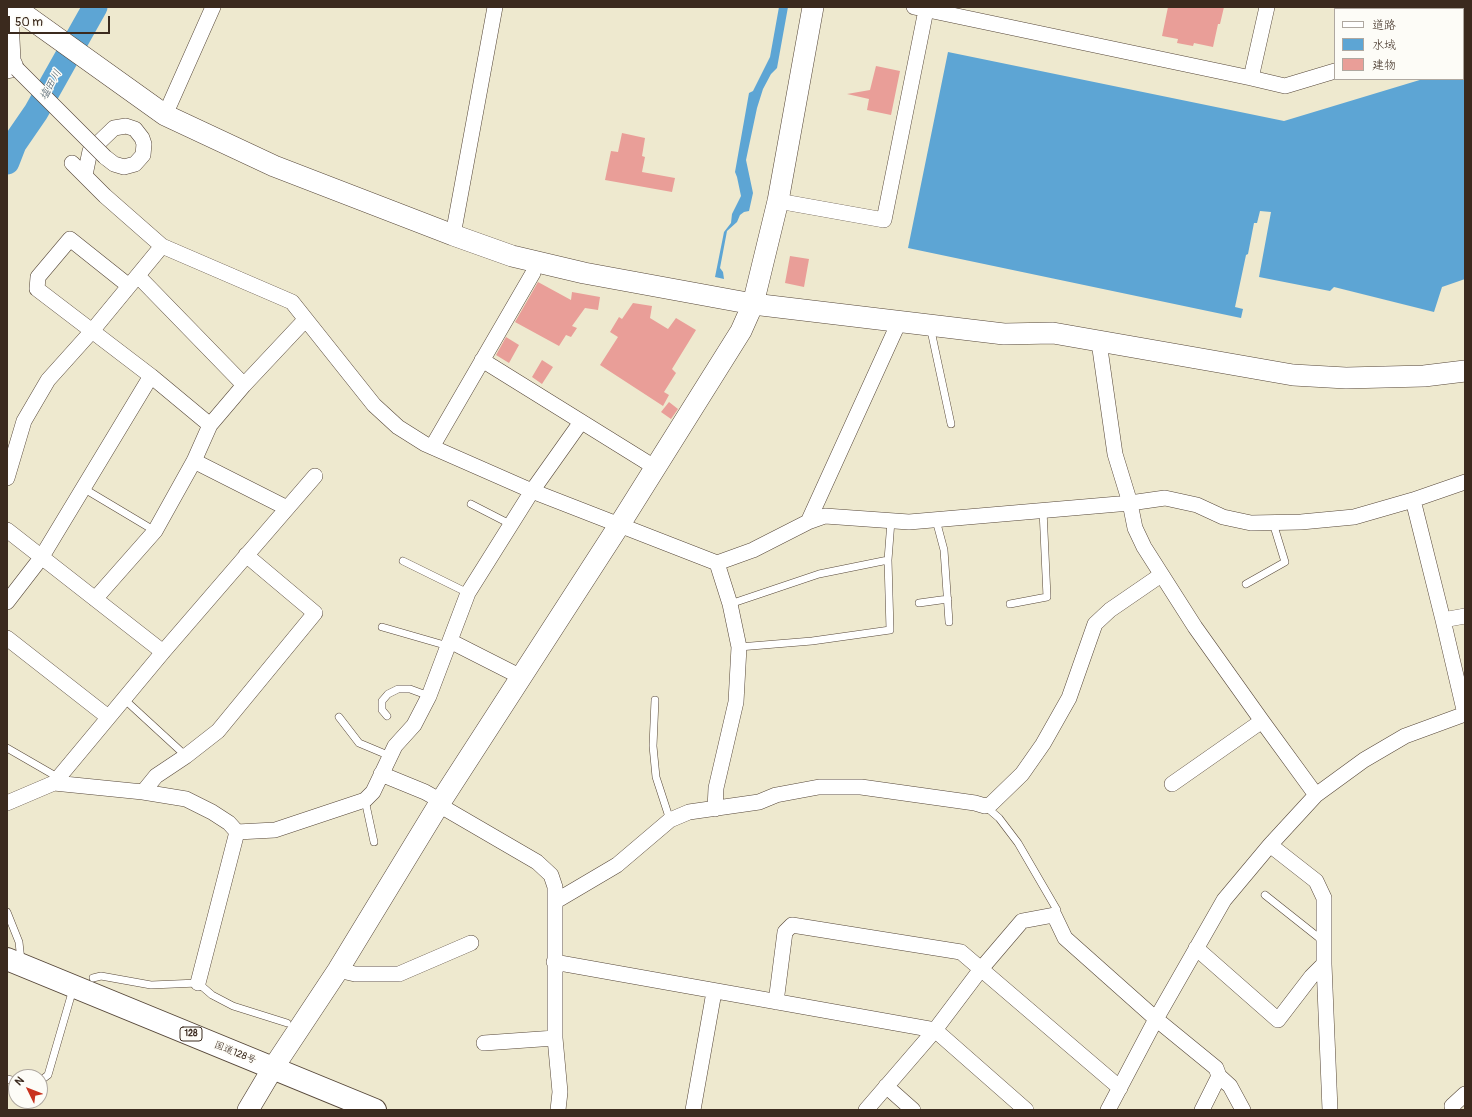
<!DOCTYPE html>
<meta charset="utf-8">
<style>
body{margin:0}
#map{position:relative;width:1472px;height:1117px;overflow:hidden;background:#eee9cf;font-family:Pangolin,"Klee One",sans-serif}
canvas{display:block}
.frame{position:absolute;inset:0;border:8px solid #3b2a1e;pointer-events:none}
.legend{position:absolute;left:1334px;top:8px;width:130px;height:72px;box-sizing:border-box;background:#fdfcf7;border:1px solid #afa8a0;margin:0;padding:5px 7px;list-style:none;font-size:12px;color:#3b2a1e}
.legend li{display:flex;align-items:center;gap:8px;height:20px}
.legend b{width:20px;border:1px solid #afa8a0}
.north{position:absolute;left:8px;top:1069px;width:40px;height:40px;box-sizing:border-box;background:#fdfcf7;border:1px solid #afa8a0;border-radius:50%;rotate:313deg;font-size:11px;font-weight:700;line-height:16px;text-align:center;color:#3b2a1e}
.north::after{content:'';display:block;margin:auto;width:14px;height:18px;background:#c8321e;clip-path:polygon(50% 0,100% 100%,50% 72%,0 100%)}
.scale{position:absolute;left:8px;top:16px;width:102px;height:18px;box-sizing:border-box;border:2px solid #3b2a1e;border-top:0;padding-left:5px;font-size:12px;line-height:14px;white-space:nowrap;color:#3b2a1e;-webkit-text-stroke:3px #fdfcf7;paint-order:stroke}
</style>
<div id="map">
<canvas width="1472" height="1117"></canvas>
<div class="frame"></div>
<ul class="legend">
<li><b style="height:5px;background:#fff"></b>道路</li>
<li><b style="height:11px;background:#5da5d4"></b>水域</li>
<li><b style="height:11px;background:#e99e98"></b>建物</li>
</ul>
<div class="north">N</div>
<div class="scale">50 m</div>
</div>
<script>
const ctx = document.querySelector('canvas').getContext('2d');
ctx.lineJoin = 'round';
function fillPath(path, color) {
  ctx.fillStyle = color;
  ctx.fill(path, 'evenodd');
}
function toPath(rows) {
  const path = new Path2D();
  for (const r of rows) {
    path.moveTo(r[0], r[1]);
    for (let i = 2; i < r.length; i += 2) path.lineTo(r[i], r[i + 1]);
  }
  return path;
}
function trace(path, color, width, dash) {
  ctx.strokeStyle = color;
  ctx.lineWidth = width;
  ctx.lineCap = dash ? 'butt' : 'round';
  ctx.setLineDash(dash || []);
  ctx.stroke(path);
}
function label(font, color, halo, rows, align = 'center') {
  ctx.font = font + ' Pangolin,"Klee One",sans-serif';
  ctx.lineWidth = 3;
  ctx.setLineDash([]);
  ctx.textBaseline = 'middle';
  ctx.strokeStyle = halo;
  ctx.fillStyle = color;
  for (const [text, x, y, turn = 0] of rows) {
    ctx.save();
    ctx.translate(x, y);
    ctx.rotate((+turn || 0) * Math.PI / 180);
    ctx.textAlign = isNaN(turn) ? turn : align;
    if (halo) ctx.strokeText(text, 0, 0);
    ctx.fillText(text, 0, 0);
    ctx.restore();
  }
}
const water = toPath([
 [779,7,788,7,777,68,771,74,763,89,757,108,746,160,753,193,749,211,744,212,740,215,737,222,727,231,720,268,723,272,724,279,715,277,724,232,731,223,732,214,741,196,737,177,735,172,749,93,753,91,770,57],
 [948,52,1284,121,1423,79,1463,79,1463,67,1465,66,1465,279,1442,287,1434,312,1334,287,1330,291,1259,277,1271,212,1260,211,1257,223,1254,223,1248,254,1246,255,1235,307,1243,309,1241,318,908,248]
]);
const river = toPath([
 [7,162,14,144,36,112,95,7]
]);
const building = toPath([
 [1168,7,1224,7,1220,24,1218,24,1213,47,1194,43,1193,46,1177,43,1178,39,1162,36],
 [876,66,900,71,891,115,867,110,869,99,847,94,870,90],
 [622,133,645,138,642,156,645,157,642,172,675,178,672,192,605,180,611,151,618,152],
 [790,256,809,259,804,287,785,283],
 [538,282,571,300,572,292,600,297,598,310,585,308,572,326,577,328,571,337,566,335,559,346,515,322],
 [633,303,652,306,650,318,668,329,676,318,696,330,672,369,676,373,664,392,669,395,663,406,600,365,618,337,610,332,619,317,622,319],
 [506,337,519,345,509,363,496,355],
 [542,360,553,367,542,384,532,377],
 [669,402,678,409,671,419,661,412]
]);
const lane = toPath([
 [930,326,951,424],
 [83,488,155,531],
 [471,504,510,524],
 [936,520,944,550,949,622],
 [403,561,468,593],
 [1246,584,1285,562,1273,523],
 [919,603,948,599],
 [730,604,819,574,888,560],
 [1010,604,1047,597,1043,510],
 [382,627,448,646],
 [739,647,812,641,890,630,888,560,891,521],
 [124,699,186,756],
 [655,700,653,746,656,777,670,820],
 [387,716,382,710,382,701,388,694,398,689,410,689,429,696],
 [339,717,359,743,390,756],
 [7,748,59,778],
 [365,800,374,842],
 [985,806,999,818,1018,843,1057,910,1054,915],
 [1265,895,1323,941],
 [7,912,19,942,21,961],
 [93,978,101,976,151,985,198,983,212,995,233,1006,287,1023],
 [7,1079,16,1081],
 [40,1081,48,1075,73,989]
]);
const street = toPath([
 [914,7,1251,78,1285,86,1335,71],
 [1463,31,1465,30],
 [7,71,17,69,13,60,11,19],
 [1251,78,1267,7],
 [165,115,213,7],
 [72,163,105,196,162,246,292,302,374,405,398,427,425,444,532,491,717,563,753,550,808,522,825,516,909,522,1130,503,1165,498,1197,505,1223,517,1251,523,1301,522,1354,517,1413,500,1465,482],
 [85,175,90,151,114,128,126,126,135,129,142,138,144,144,143,155,135,164,124,167,114,164,105,157],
 [778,201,884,220,926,10],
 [453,235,495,7],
 [138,276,244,385],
 [1099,342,1115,454,1130,503,1135,528,1144,547,1195,627,1262,721,1316,795],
 [482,360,656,468],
 [210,425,244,385,305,320],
 [432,447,533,273],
 [194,461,287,508],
 [7,478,24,421,48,380,92,331,162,246],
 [808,522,899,322],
 [7,530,163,652],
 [95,599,155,531,194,461,210,425,151,376,37,289,38,277,70,239,129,286],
 [7,602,41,558,151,376],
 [1443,620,1465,616],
 [7,638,108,717],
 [450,641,521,677],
 [381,774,425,792,441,801],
 [54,783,163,652,315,476],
 [1172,784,1262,721],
 [143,792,156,776,186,756,218,731,315,613,246,555],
 [7,803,54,783,143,792,186,799,212,812,229,823,237,832,275,830,365,800,373,792,395,746,414,725,429,696,468,593,532,491,581,422],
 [439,805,537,862,551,875,555,887,555,1038,560,1092,558,1110],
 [715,809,716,788,736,702,739,647,730,604,717,563],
 [1270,845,1316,881,1324,898,1324,964,1330,1110],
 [556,901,617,865,670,820,689,812,759,802,776,795,819,787,861,787,975,803,985,806,991,804,1022,774,1043,744,1069,698,1095,624,1110,610,1161,575],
 [1196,948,1278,1020,1311,977,1324,964],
 [554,962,935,1030,1026,1110],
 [338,970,355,974,399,974,471,943],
 [198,983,237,832],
 [776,1002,785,932,792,925,961,952,1120,1088],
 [484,1043,555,1038],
 [1219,1076,1230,1086,1243,1110],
 [886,1086,913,1110],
 [693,1110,714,992],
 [866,1110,935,1030,981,969,1022,921,1054,915,1065,938,1156,1019,1216,1068,1219,1076,1202,1110],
 [1108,1110,1156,1019,1224,900,1270,845,1316,795,1364,760,1405,736,1465,714,1443,620,1413,500],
 [1453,1110,1452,1106,1465,1094]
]);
const secondary = toPath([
 [14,7,165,115,274,166,453,235,512,256,584,273,753,304,1004,334,1053,333,1293,375,1346,378,1424,376,1465,371],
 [248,1110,273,1068,338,970,441,801,620,524,741,331,753,304,778,201,813,7]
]);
const highway = toPath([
 [7,959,375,1110]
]);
const streetBridge = toPath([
 [17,69,105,157]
]);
const shields = [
 [191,1034,22]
];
const shieldNames = [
 ["128",191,1034]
];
const streetNames = [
 ["国道128号",235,1053,22]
];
const waterNames = [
 ["塩田川",51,85,-61]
];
fillPath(water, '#5da5d4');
trace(river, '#5da5d4', 25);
fillPath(building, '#e99e98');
trace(lane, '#564739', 8);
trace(street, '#564739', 16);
trace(secondary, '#564739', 22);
trace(highway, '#564739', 24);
trace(lane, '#fff', 7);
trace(street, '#fff', 15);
trace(secondary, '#fff', 21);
trace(highway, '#fff', 22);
trace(streetBridge, '#564739', 16, []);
trace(streetBridge, '#fff', 15);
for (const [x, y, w] of shields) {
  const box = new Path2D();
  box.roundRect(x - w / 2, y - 7, w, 14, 3);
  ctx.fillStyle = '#fdfcf7';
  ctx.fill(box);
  trace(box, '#3b2a1e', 1);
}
label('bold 9px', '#3b2a1e', null, shieldNames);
label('10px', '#3b2a1e', '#fdfcf7', streetNames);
label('italic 11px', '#495b67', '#fdfcf7', waterNames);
</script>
